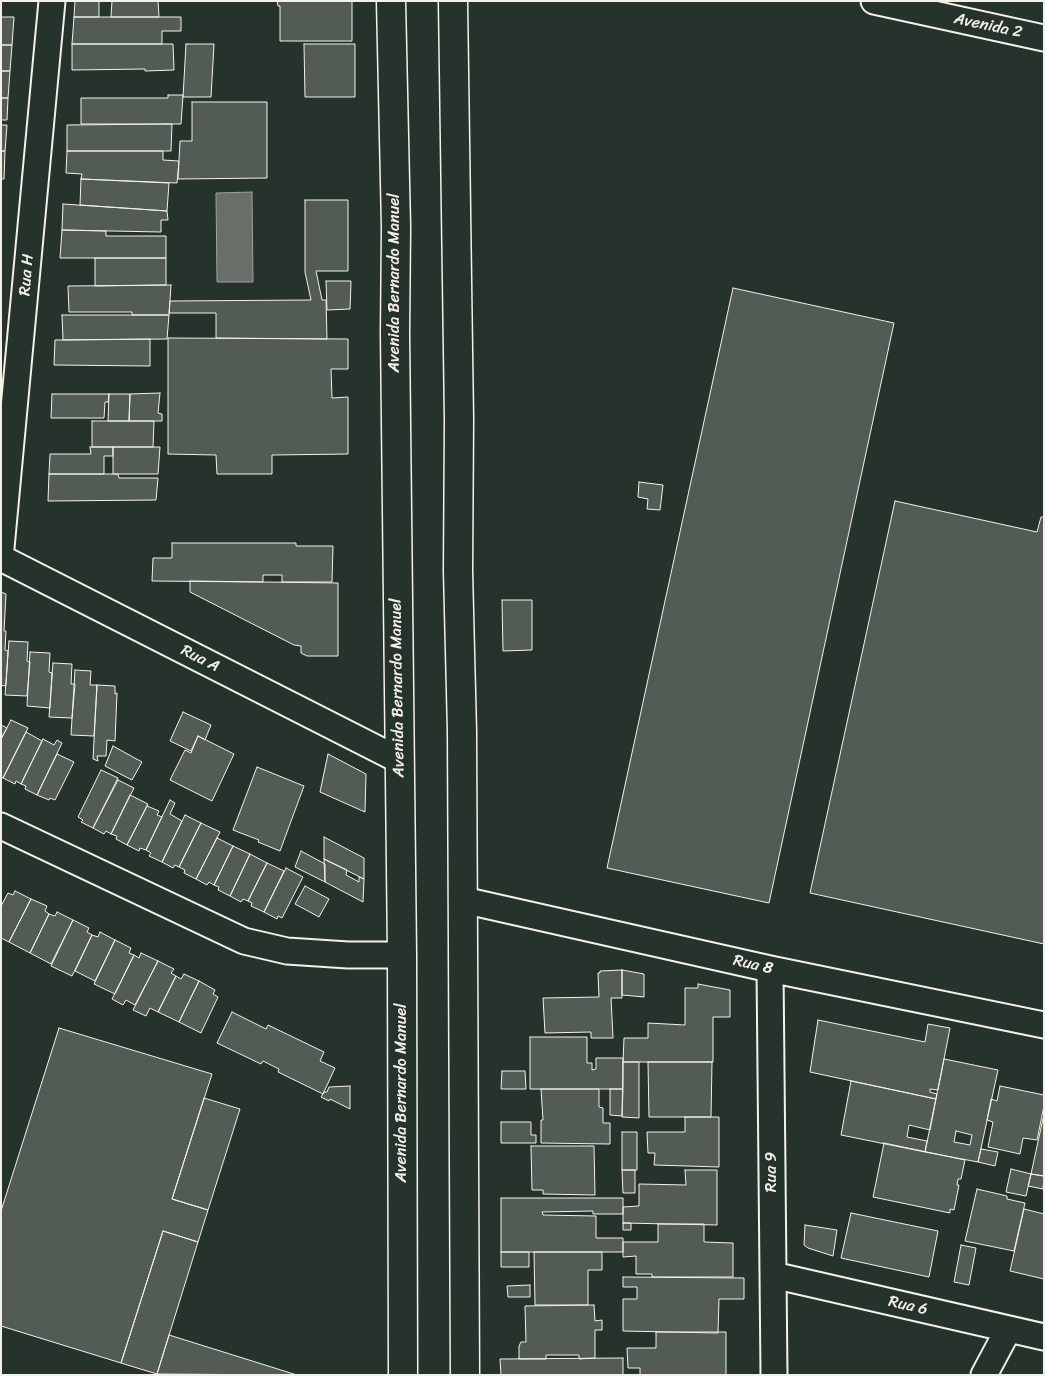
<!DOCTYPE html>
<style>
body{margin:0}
#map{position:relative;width:1045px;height:1376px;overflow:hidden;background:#26332d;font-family:Sriracha,sans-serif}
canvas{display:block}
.frame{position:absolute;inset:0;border:2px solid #f4f1e8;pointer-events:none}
</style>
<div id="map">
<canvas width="1045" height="1376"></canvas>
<div class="frame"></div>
</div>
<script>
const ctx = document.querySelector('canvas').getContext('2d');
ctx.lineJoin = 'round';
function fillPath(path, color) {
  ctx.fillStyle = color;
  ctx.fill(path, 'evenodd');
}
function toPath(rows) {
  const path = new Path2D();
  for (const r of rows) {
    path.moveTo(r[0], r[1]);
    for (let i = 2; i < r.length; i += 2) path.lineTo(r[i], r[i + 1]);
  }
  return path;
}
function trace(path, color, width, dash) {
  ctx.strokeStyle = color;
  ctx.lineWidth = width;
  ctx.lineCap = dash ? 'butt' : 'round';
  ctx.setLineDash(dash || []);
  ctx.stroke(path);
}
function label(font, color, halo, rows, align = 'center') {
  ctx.font = font + ' Sriracha,sans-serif';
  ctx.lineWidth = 4;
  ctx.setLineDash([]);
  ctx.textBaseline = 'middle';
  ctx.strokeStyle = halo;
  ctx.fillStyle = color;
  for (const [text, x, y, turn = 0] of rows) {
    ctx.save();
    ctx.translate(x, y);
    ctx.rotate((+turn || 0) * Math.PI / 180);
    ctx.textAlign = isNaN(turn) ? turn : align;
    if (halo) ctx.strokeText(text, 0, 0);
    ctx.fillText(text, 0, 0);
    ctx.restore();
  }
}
const water = toPath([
 [252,192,253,282,217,282,216,193,252,192]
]);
const building = toPath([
 [75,1,99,1,99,17,74,17,75,1],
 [112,1,158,1,159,17,111,17,112,1],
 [277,1,352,1,352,41,280,41,280,6,278,6,277,1],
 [1,17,14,17,12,45,1,45,1,17],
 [74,17,181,17,181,31,162,31,162,44,72,44,74,17],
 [72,44,173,44,174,70,145,71,145,69,72,70,72,44],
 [186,44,214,44,211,97,183,97,186,44],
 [304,44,355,44,355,97,305,97,304,44],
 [1,45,12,45,10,71,1,71,1,45],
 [1,71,10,71,8,98,1,98,1,71],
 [168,95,183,95,181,124,81,124,81,98,168,98,168,95],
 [1,98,8,98,7,120,1,120,1,98],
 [192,102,267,102,267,178,178,179,180,141,192,141,192,102],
 [167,124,172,124,171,151,67,151,67,125,167,124],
 [1,125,7,125,5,151,1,151,1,125],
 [1,151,5,151,4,179,1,179,1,151],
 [67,151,163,151,163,160,179,161,177,183,81,179,82,174,66,173,67,151],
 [81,179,169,183,167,211,80,205,81,179],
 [305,200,348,200,348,271,316,271,322,300,326,300,327,339,216,338,216,313,169,313,170,301,311,300,305,272,305,200],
 [63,204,167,211,168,220,161,220,161,232,62,230,63,204],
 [62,230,106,231,106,236,166,236,166,258,60,258,62,230],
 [95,258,166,258,166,285,95,286,95,258],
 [326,281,351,281,350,309,327,310,326,281],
 [171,285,169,315,132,315,132,312,69,312,68,286,171,285],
 [733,288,894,323,769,903,607,868,733,288],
 [62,315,169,315,167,339,63,340,62,315],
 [168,338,348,339,348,369,331,369,332,398,348,397,348,454,272,455,272,474,217,474,216,455,168,454,168,338],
 [150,339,150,366,54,365,55,340,150,339],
 [160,393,158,413,162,414,162,421,129,421,130,394,160,393],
 [52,394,109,394,108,402,105,402,104,418,51,418,52,394],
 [109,394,130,394,129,421,108,421,109,394],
 [92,421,154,421,153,447,92,447,92,421],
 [90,447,113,447,113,456,104,456,104,474,49,474,50,454,91,454,90,447],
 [113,447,160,447,158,474,113,474,113,447],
 [49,474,118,474,119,478,158,478,156,500,48,501,49,474],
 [639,482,663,485,660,510,647,509,648,499,638,497,639,482],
 [895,501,1037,532,1041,517,1044,517,1044,944,810,893,895,501],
 [172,543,296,543,296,546,333,546,332,582,282,582,282,575,263,575,263,582,152,581,153,558,172,558,172,543],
 [190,581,338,583,338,656,307,656,301,653,301,646,294,645,190,592,190,581],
 [1,592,6,594,4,631,6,631,5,650,8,651,6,685,4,686,1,685,1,592],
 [502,600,532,600,532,650,503,651,502,600],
 [9,641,28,642,27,661,30,662,27,696,5,695,9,641],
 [30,652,50,653,49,672,52,673,50,708,27,706,30,652],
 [53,663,72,664,71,684,75,684,72,718,49,717,53,663],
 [75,670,91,671,90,685,97,685,94,736,71,735,75,670],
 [97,685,115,686,115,694,117,693,115,741,107,740,106,756,97,756,98,761,93,759,97,685],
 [183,712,211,725,205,740,198,736,191,751,170,741,183,712],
 [11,720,28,728,3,778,1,777,1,739,11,720],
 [1,725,7,728,1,739,1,725],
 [26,732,42,741,21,784,16,781,15,784,3,778,26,732],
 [198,736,234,754,212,801,170,780,185,750,191,753,198,736],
 [43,739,54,745,57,740,62,743,37,795,25,789,26,786,21,784,43,739],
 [113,746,142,762,132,780,105,766,113,746],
 [57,754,74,762,55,800,50,798,49,800,37,795,57,754],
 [328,754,366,774,365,812,320,792,328,754],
 [257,767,304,786,280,851,258,842,259,840,233,830,257,767],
 [101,770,118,778,93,828,81,822,83,820,78,817,101,770],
 [118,780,134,788,111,834,106,831,104,834,93,828,118,780],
 [130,795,148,804,127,845,116,839,117,836,111,834,130,795],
 [170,800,175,803,170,814,182,821,162,862,149,856,151,853,146,850,170,800],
 [147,806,159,811,157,815,162,817,146,850,140,848,139,851,127,845,147,806],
 [185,815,201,823,179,867,175,865,173,868,162,862,185,815],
 [201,823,220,832,196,879,184,873,185,870,179,867,201,823],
 [324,837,364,858,364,879,324,859,324,837],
 [217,838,233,846,214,885,209,882,207,885,196,879,217,838],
 [233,846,250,854,230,896,218,890,219,887,214,885,233,846],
 [301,851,325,864,325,882,295,867,301,851],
 [250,854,267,863,248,901,243,899,241,902,230,896,250,854],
 [324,859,347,870,346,875,359,882,359,877,364,879,363,902,325,882,324,859],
 [267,863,284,871,264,912,251,906,252,903,248,901,267,863],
 [286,868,303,877,282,918,278,916,277,919,264,912,286,868],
 [305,886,329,899,319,917,295,904,305,886],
 [15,891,31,899,9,942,1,938,1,906,8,893,13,895,15,891],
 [31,899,47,906,45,911,49,914,30,953,9,942,31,899],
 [57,912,73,920,51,964,30,953,49,914,55,916,57,912],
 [73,920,89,928,87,932,92,935,72,976,51,966,73,920],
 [100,932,115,940,95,981,75,971,92,935,98,937,100,932],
 [115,940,131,948,129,953,134,955,115,994,94,984,115,940],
 [141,953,158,961,135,1005,126,1000,123,1005,112,999,134,955,139,958,141,953],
 [158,961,174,969,171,973,176,976,158,1012,150,1008,146,1016,133,1010,158,961],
 [622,970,644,974,644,997,622,995,622,970],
 [622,970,622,998,611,998,613,1038,591,1038,591,1032,545,1033,543,998,599,997,598,973,600,973,600,971,622,970],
 [184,974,199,981,179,1022,158,1012,176,976,181,979,184,974],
 [199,981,215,990,213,994,218,997,201,1033,179,1022,199,981],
 [698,984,730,990,730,1017,713,1017,713,1062,623,1062,624,1038,648,1038,648,1023,685,1025,685,988,698,988,698,984],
 [232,1012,266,1029,268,1025,324,1052,320,1061,335,1068,323,1094,278,1072,279,1069,263,1061,261,1064,217,1043,232,1012],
 [818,1020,925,1042,928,1024,950,1028,938,1090,930,1089,930,1092,937,1094,936,1099,810,1072,818,1020],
 [59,1028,212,1074,172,1199,208,1210,198,1242,163,1231,121,1363,1,1326,1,1211,59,1028],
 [530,1037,587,1037,587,1063,592,1063,592,1070,596,1069,596,1058,623,1058,623,1089,530,1089,530,1037],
 [944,1059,998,1070,978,1162,925,1152,944,1059],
 [956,1131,972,1135,970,1145,954,1142,956,1131],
 [623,1062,639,1062,639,1118,622,1117,623,1062],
 [648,1062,712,1062,711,1117,649,1117,648,1062],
 [502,1071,525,1071,526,1089,501,1089,502,1071],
 [851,1081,936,1099,930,1130,909,1125,907,1137,927,1141,925,1152,841,1135,851,1081],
 [350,1086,350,1109,330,1099,329,1101,321,1097,324,1092,327,1092,329,1087,350,1086],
 [1000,1086,1044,1095,1044,1106,1037,1140,1023,1138,1020,1154,988,1147,993,1122,987,1120,991,1099,997,1101,1000,1086],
 [541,1089,599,1089,599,1107,603,1108,603,1123,610,1123,610,1144,541,1143,541,1120,543,1120,541,1089],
 [610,1089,623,1089,622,1116,610,1115,610,1089],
 [204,1098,240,1109,208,1210,172,1199,204,1098],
 [1044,1114,1044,1176,1031,1174,1044,1114],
 [685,1117,719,1117,719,1167,654,1165,655,1153,648,1153,647,1132,685,1132,685,1117],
 [501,1122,531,1122,531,1135,536,1135,536,1143,501,1143,501,1122],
 [622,1132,637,1132,637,1170,622,1170,622,1132],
 [884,1143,965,1160,961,1179,958,1179,957,1185,959,1185,954,1210,950,1209,950,1213,873,1197,884,1143],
 [531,1146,594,1146,595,1195,543,1194,543,1190,532,1190,531,1146],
 [981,1149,998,1152,995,1166,978,1162,981,1149],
 [1011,1169,1031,1174,1026,1196,1006,1192,1011,1169],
 [622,1170,635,1170,635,1193,623,1193,622,1170],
 [685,1170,717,1170,717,1225,623,1223,623,1207,639,1206,639,1184,686,1185,685,1170],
 [1031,1174,1044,1176,1043,1189,1028,1186,1031,1174],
 [977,1189,1007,1196,1007,1199,1025,1203,1014,1251,965,1241,977,1189],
 [501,1198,623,1198,623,1214,593,1214,593,1211,542,1212,543,1215,596,1216,596,1238,623,1238,623,1252,501,1252,501,1198],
 [1024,1209,1044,1214,1044,1279,1010,1271,1024,1209],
 [851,1213,938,1231,929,1277,841,1258,851,1213],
 [623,1223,631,1223,631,1230,623,1230,623,1223],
 [658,1224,704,1224,704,1242,733,1243,733,1277,652,1277,652,1274,636,1274,636,1256,623,1257,623,1242,658,1242,658,1224],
 [805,1225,837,1230,833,1256,808,1248,804,1245,805,1225],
 [163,1231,198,1242,157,1374,121,1363,163,1231],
 [961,1245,976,1248,969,1285,954,1282,961,1245],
 [501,1252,529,1252,529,1267,501,1267,501,1252],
 [534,1252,602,1252,602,1270,588,1270,588,1305,535,1305,534,1252],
 [623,1277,744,1278,744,1299,719,1299,718,1333,623,1331,623,1299,637,1299,637,1287,623,1287,623,1277],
 [530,1285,530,1297,508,1297,507,1286,530,1285],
 [594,1305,595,1321,602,1320,602,1330,595,1330,595,1358,579,1359,579,1355,546,1355,546,1359,519,1359,519,1346,521,1342,526,1342,525,1306,594,1305],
 [656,1332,726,1332,726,1375,640,1375,640,1368,628,1368,627,1348,656,1348,656,1332],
 [169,1335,297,1375,157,1374,169,1335],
 [623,1358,623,1375,501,1375,500,1359,623,1358]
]);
const minor = toPath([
 [874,1,1044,38],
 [1,548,52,1],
 [1,558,399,760],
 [1,826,244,941,287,951,348,955,402,955],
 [463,900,770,969,1044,1025],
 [770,969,774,1375],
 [773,1275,1044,1337],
 [984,1375,1008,1330]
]);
const primary = toPath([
 [391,1,396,227,395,334,402,955,403,1375],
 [453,1,459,420,458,571,462,732,465,1375]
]);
const streetNames = [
 ["Avenida 2",988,26,12],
 ["Rua H",27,275,-85],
 ["Avenida Bernardo Manuel",395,283,-90],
 ["Rua A",200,659,27],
 ["Avenida Bernardo Manuel",398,688,-91],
 ["Rua 8",753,965,13],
 ["Avenida Bernardo Manuel",402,1093,-90],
 ["Rua 9",772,1172,-90],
 ["Rua 6",908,1306,13]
];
fillPath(water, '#676f68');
trace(water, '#9fa39b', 1);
fillPath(building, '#525c55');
trace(building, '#f4f1e8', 1);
trace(minor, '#f4f1e8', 29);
trace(primary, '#f4f1e8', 31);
trace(minor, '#26332d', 25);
trace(primary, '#26332d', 28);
label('16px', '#f4f1e8', '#26332d', streetNames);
</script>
